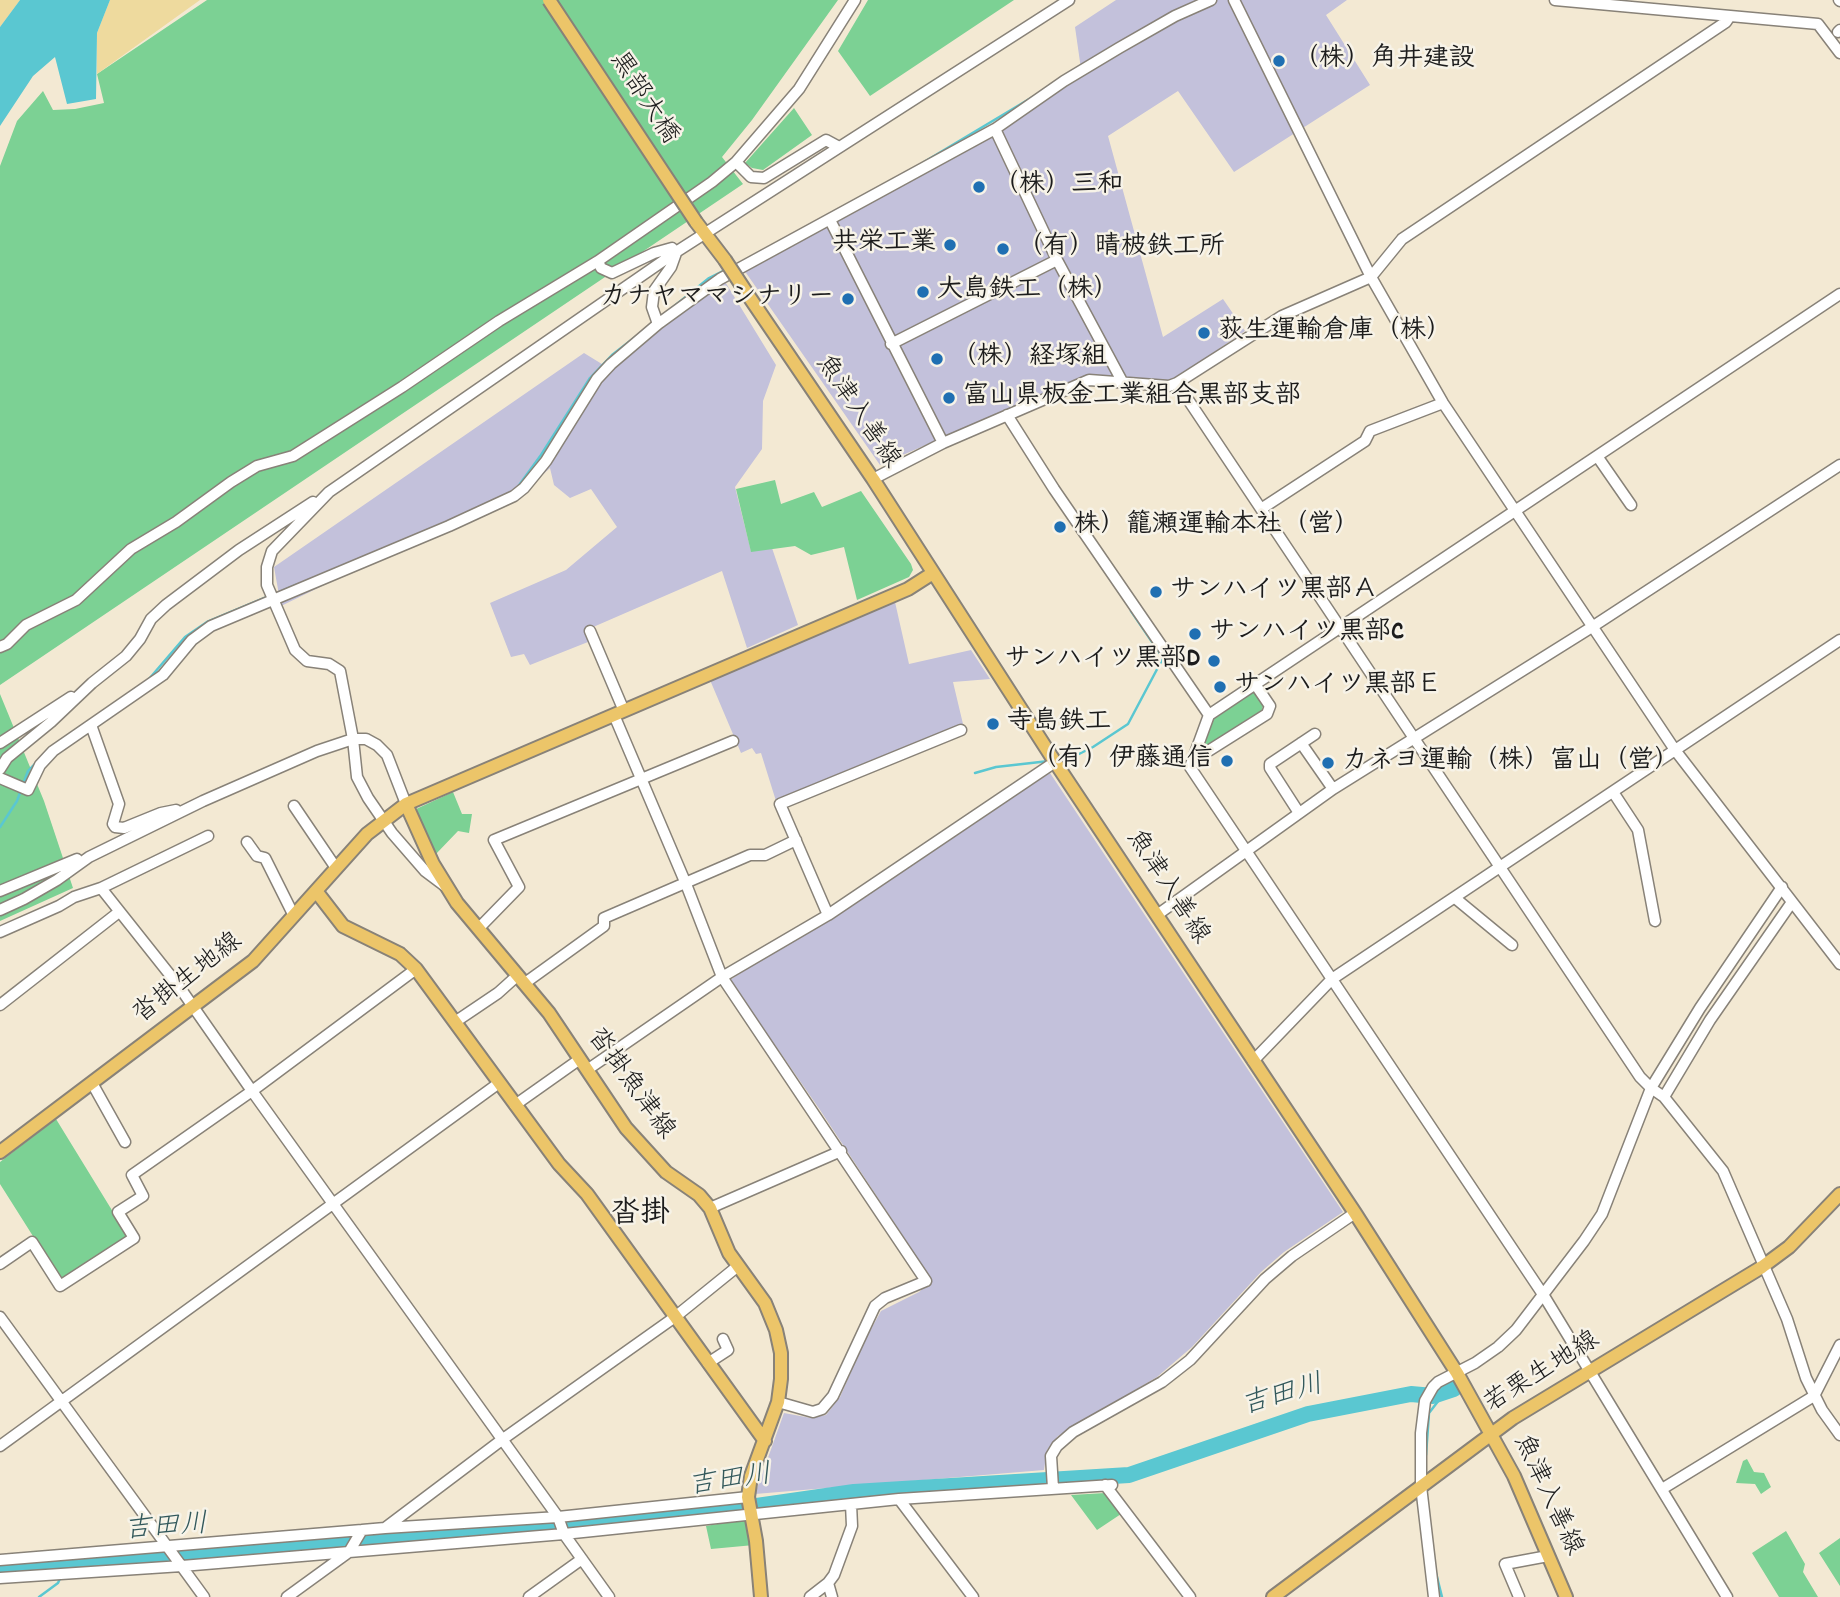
<!DOCTYPE html>
<meta charset="utf-8">
<style>
body{margin:0}
canvas{display:block;background:#f3e9d3}
</style>
<canvas width="1840" height="1597"></canvas>
<script>
const ctx = document.querySelector('canvas').getContext('2d');
ctx.lineJoin = 'round';
function fillPath(path, color) {
  ctx.fillStyle = color;
  ctx.fill(path, 'evenodd');
}
function toPath(rows) {
  const path = new Path2D();
  for (const r of rows) {
    path.moveTo(r[0], r[1]);
    for (let i = 2; i < r.length; i += 2) path.lineTo(r[i], r[i + 1]);
  }
  return path;
}
function trace(path, color, width, dash) {
  ctx.strokeStyle = color;
  ctx.lineWidth = width;
  ctx.lineCap = dash ? 'butt' : 'round';
  ctx.setLineDash(dash || []);
  ctx.stroke(path);
}
function label(font, color, halo, rows, align = 'center') {
  ctx.font = font + ' Dekko,"Klee One",sans-serif';
  ctx.lineWidth = 5;
  ctx.setLineDash([]);
  ctx.textBaseline = 'middle';
  ctx.strokeStyle = halo;
  ctx.fillStyle = color;
  for (const [text, x, y, turn = 0] of rows) {
    ctx.save();
    ctx.translate(x, y);
    ctx.rotate((+turn || 0) * Math.PI / 180);
    ctx.textAlign = isNaN(turn) ? turn : align;
    if (halo) ctx.strokeText(text, 0, 0);
    ctx.fillText(text, 0, 0);
    ctx.restore();
  }
}
const industrial = toPath([
 [1116,0,1347,0,1326,15,1370,85,1234,172,1178,91,1108,136,1163,337,1223,299,1245,331,1172,381,1083,376,880,465,744,270,1082,76,1075,27],
 [724,280,776,365,763,401,762,449,735,487,751,551,772,548,798,625,747,648,722,571,584,631,588,642,530,665,524,654,511,657,490,603,566,570,617,527,591,489,570,498,554,485,550,468,516,499,357,569,281,606,274,567,584,353,610,369],
 [895,602,909,664,971,650,990,679,953,682,963,724,776,801,761,753,756,754,752,748,741,753,710,680],
 [1050,773,1343,1212,1284,1252,1261,1272,1192,1347,1157,1377,1058,1436,1047,1450,1044,1470,755,1494,784,1413,811,1418,826,1415,840,1397,865,1340,881,1311,919,1292,932,1280,820,1110,730,980]
]);
const green = toPath([
 [207,0,838,0,752,120,722,157,743,184,0,685,0,166,17,121,43,91,53,110,75,109,104,103,97,74],
 [868,0,1014,0,870,96,838,51],
 [794,108,812,135,763,170,752,168,745,163],
 [775,480,781,504,814,492,822,507,861,491,911,564,913,570,909,577,857,600,844,547,811,555,795,546,751,552,736,489],
 [1254,692,1263,706,1261,713,1203,750,1201,748,1211,719],
 [0,694,44,801,73,888,0,921],
 [453,792,462,814,472,814,469,833,458,831,435,855,414,810],
 [56,1119,129,1238,62,1282,0,1184,0,1162],
 [1747,1459,1754,1472,1764,1473,1771,1487,1761,1494,1755,1484,1736,1483,1743,1461],
 [1105,1493,1121,1514,1097,1530,1071,1495],
 [745,1519,754,1545,711,1549,706,1526],
 [1786,1531,1805,1564,1803,1572,1818,1597,1779,1597,1752,1553],
 [1840,1538,1840,1586,1819,1553]
]);
const sand = toPath([
 [0,0,20,0,0,27],
 [110,0,200,0,97,74,97,33]
]);
const water = toPath([
 [20,0,110,0,97,33,96,99,67,104,55,57,33,76,0,126,0,27]
]);
const stream = toPath([
 [924,162,1041,92],
 [667,312,709,278,727,269],
 [517,488,541,455,590,378,612,355,643,331],
 [273,595,296,585],
 [149,679,185,637,207,622,267,597],
 [1059,760,1067,760,1093,747,1128,724,1163,658,1131,611],
 [975,773,996,767,1049,761],
 [0,827,17,801,28,771,49,749],
 [1426,1455,1429,1413,1446,1391],
 [1435,1569,1442,1597],
 [39,1597,58,1583,61,1576]
]);
const river = toPath([
 [0,1569,687,1516,854,1492,1129,1475,1308,1414,1411,1394,1433,1396,1454,1389]
]);
const minor = toPath([
 [1234,0,1371,277,1443,403,1675,750,1840,964],
 [1555,0,1818,24,1840,53],
 [1839,0,1840,1],
 [1838,32,1840,30],
 [995,129,1057,260,1123,383],
 [736,162,751,177,764,178,826,140,839,147],
 [830,220,943,443],
 [676,252,672,248,654,253,612,273,601,268,598,261,712,182,736,162,799,89,855,0],
 [676,253,671,267,654,291,652,307,658,324,720,279,995,129,1064,81,1119,48,1175,16,1211,0],
 [891,344,1057,260],
 [1177,383,1640,1077,1651,1088,1664,1097,1723,1171,1787,1319,1806,1378,1822,1410,1840,1435],
 [1007,415,1054,489,1209,715],
 [1597,456,1631,505],
 [873,479,943,443,1089,380,1169,386,1177,383,1282,316,1371,277,1402,239,1726,22,1730,16],
 [1261,509,1365,441,1370,431,1443,403],
 [590,631,624,711],
 [0,647,7,644,26,625,76,600,131,549,176,522,231,482,257,466,293,456,402,387,499,321,598,261],
 [614,715,686,884,722,977,926,1281,885,1298,875,1306,833,1396,822,1409,813,1412,778,1402],
 [91,725,119,804,113,824,115,827,124,828,161,813,176,810],
 [0,743,71,697],
 [1301,743,1333,789],
 [1194,760,1267,714,1270,706,1255,684],
 [0,769,7,758,51,722,92,683,126,656,140,639,151,619,166,605,239,550,313,502],
 [0,778,28,790,40,765,53,751,163,675,192,640,211,626,449,526,514,496,524,488,546,461,597,379,611,364,658,324],
 [1613,792,1638,830,1655,921],
 [294,806,336,868],
 [1299,813,1270,768,1270,764,1315,734],
 [247,842,257,856,265,858,294,916],
 [445,886,425,871,392,833,368,798,357,777,353,739,340,671,329,664,307,661,295,650,267,585,267,567,272,551,329,492,676,252,1069,0],
 [101,888,178,985,252,1091,416,969],
 [0,891,77,859],
 [1455,898,1512,945],
 [0,910,24,899,57,880,89,857,203,801,317,751,353,739,366,739,377,745,387,755,406,804],
 [828,915,780,804,961,730],
 [1157,915,1333,789,1592,627,1840,465],
 [479,928,519,887,494,840,733,741],
 [0,932,59,906,74,897,101,888,208,836],
 [525,983,604,926,604,918,750,855,765,855,796,840],
 [0,1005,119,912],
 [455,1022,498,993,518,975],
 [1253,1061,1332,979,1840,640],
 [587,1070,722,977,828,915,1055,762],
 [92,1083,125,1142],
 [1664,1097,1710,1020,1792,902],
 [515,1105,580,1059],
 [710,1208,841,1151],
 [0,1264,32,1242,60,1286,134,1238,118,1212,143,1196,132,1175,252,1091,558,1517,564,1534,609,1597],
 [0,1317,204,1597],
 [708,1363,728,1350,723,1339],
 [0,1446,499,1083],
 [1105,1485,1190,1597],
 [1053,1488,1051,1456,1057,1446,1073,1432,1162,1382,1190,1360,1265,1279,1292,1256,1355,1213],
 [1662,1489,1814,1396,1840,1345],
 [899,1499,973,1597],
 [385,1528,558,1517,748,1497],
 [0,1560,362,1530],
 [0,1578,182,1566,564,1534,899,1499,1112,1485],
 [828,1583,832,1597],
 [287,1597,349,1552,362,1530,385,1528,503,1439,675,1317,738,1266],
 [529,1597,582,1559],
 [810,1597,828,1583,834,1575,852,1526,851,1504],
 [1434,1597,1421,1486,1421,1433,1425,1401,1433,1387,1438,1382,1475,1363,1498,1347,1516,1330,1584,1241,1602,1214,1651,1088,1700,1008,1782,887],
 [1519,1597,1505,1564,1548,1556],
 [1727,1597,1544,1296,1190,767,1209,715,1840,294]
]);
const major = toPath([
 [696,222,725,260],
 [748,295,873,479,1055,762,1355,1213,1457,1373,1514,1476,1566,1597],
 [406,804,433,864,457,903,549,1013,626,1128,666,1172,699,1195,710,1208,729,1253,765,1303,776,1330,781,1353,781,1379,778,1402,751,1476,748,1497,756,1541,761,1597],
 [316,891,343,926,400,954,416,969,559,1164,587,1194,765,1441],
 [0,1152,253,961,367,834,406,804,908,589,933,573],
 [1273,1597,1513,1418,1762,1267,1789,1247,1840,1194]
]);
const majorBridge = toPath([
 [549,0,696,222],
 [725,260,748,295]
]);
const markers = [
 [1279,61,7,"#1f6fb2"],
 [979,187,7,"#1f6fb2"],
 [950,245,7,"#1f6fb2"],
 [1003,249,7,"#1f6fb2"],
 [923,292,7,"#1f6fb2"],
 [848,299,7,"#1f6fb2"],
 [1204,333,7,"#1f6fb2"],
 [937,359,7,"#1f6fb2"],
 [949,398,7,"#1f6fb2"],
 [1060,527,7,"#1f6fb2"],
 [1156,592,7,"#1f6fb2"],
 [1195,634,7,"#1f6fb2"],
 [1214,661,7,"#1f6fb2"],
 [1220,687,7,"#1f6fb2"],
 [993,724,7,"#1f6fb2"],
 [1227,761,7,"#1f6fb2"],
 [1328,763,7,"#1f6fb2"]
];
const poiNames = [
 ["（株）角井建設",1293,61],
 ["（株）三和",993,187],
 ["共栄工業",936,245,"right"],
 ["（有）晴柀鉄工所",1017,249],
 ["大島鉄工（株）",937,292],
 ["カナヤママシナリー",834,299,"right"],
 ["荻生運輸倉庫（株）",1218,333],
 ["（株）経塚組",951,359],
 ["富山県板金工業組合黒部支部",963,398],
 ["株）籠瀬運輸本社（営）",1074,527],
 ["サンハイツ黒部Ａ",1170,592],
 ["サンハイツ黒部C",1209,634],
 ["サンハイツ黒部D",1200,661,"right"],
 ["サンハイツ黒部Ｅ",1234,687],
 ["寺島鉄工",1007,724],
 ["（有）伊藤通信",1213,761,"right"],
 ["カネヨ運輸（株）富山（営）",1342,763]
];
const streetNames = [
 ["黒部大橋",642,99,57],
 ["魚津入善線",856,413,56],
 ["魚津入善線",1166,888,57],
 ["沓掛生地線",189,980,-38],
 ["沓掛魚津線",629,1085,54],
 ["若栗生地線",1543,1374,-32],
 ["魚津入善線",1546,1496,65]
];
const waterNames = [
 ["吉田川",1283,1398,-16],
 ["吉田川",730,1483,-8],
 ["吉田川",166,1530,-4]
];
const quarterNames = [
 ["沓掛",640,1217]
];
fillPath(industrial, '#c3c1db');
fillPath(green, '#7cd194');
fillPath(sand, '#eeda9e');
fillPath(water, '#5ac7d1');
trace(stream, '#5ac7d1', 2.5);
trace(river, '#5ac7d1', 16);
trace(minor, '#888278', 13);
trace(major, '#888278', 16);
trace(minor, '#fff', 10);
trace(major, '#ecc569', 12);
trace(majorBridge, '#888278', 16, []);
trace(majorBridge, '#ecc569', 12);
for (const [x, y, r, color] of markers) {
  const dot = new Path2D();
  dot.arc(x, y, r, 0, 2 * Math.PI);
  ctx.fillStyle = color;
  ctx.fill(dot);
  trace(dot, '#f7f3e8', 2.5);
}
label('bold 26px', '#1c1c1c', '#f7f3e8', poiNames, 'left');
label('26px', '#1c1c1c', '#f7f3e8', streetNames);
label('italic 28px', '#32585b', '#f7f3e8', waterNames);
label('bold 30px', '#1c1c1c', '#f7f3e8', quarterNames);
</script>
